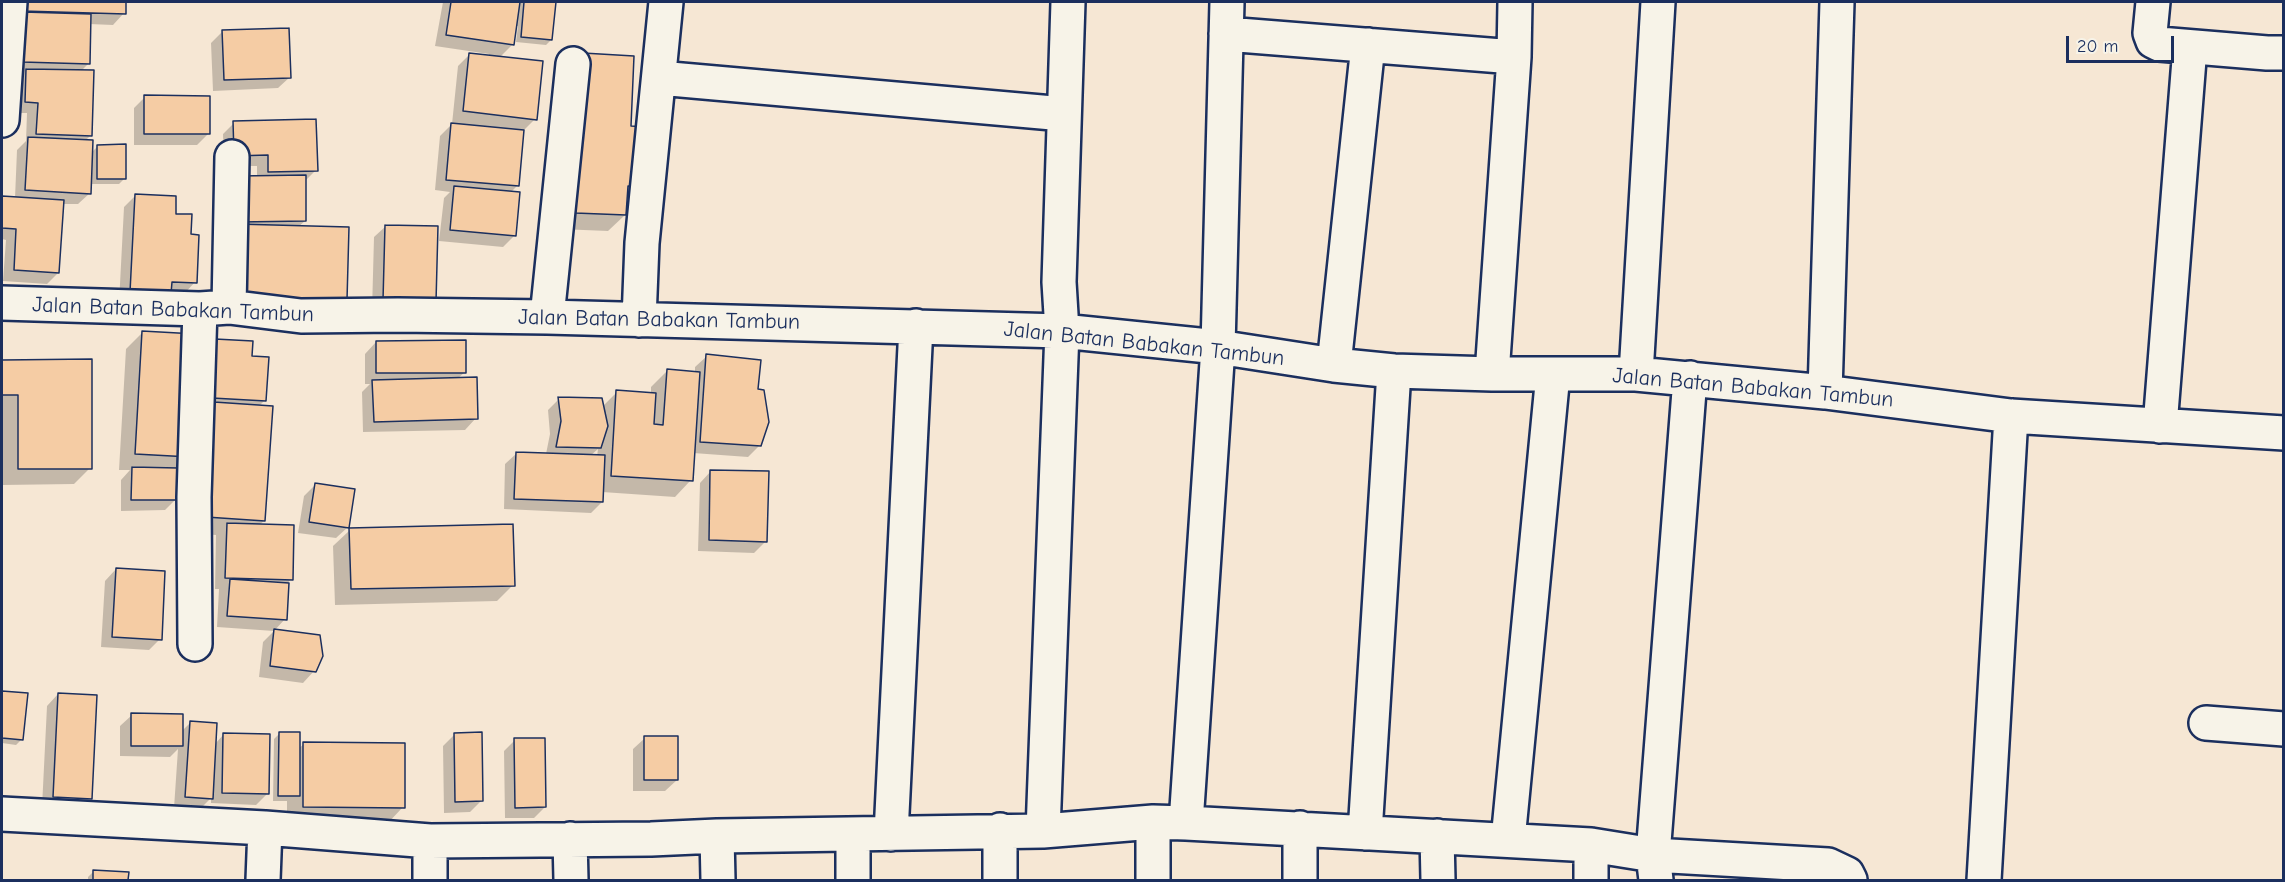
<!DOCTYPE html>
<style>
body{margin:0}
#map{position:relative;width:2285px;height:882px;overflow:hidden;background:#f6e7d4;font-family:"Comic Neue",sans-serif}
canvas{display:block}
.frame{position:absolute;inset:0;border:3px solid #1b2f5e;pointer-events:none}
.scale{position:absolute;left:2066px;top:36px;width:108px;height:27px;box-sizing:border-box;border:3px solid #1b2f5e;border-top:0;padding-left:8px;font-size:18px;line-height:21px;white-space:nowrap;color:#1b2f5e;-webkit-text-stroke:4px #f7f3e8;paint-order:stroke}
</style>
<div id="map">
<canvas width="2285" height="882"></canvas>
<div class="frame"></div>
<div class="scale">20 m</div>
</div>
<script>
const ctx = document.querySelector('canvas').getContext('2d');
ctx.lineJoin = 'round';
function fillPath(path, color) {
  ctx.fillStyle = color;
  ctx.fill(path, 'evenodd');
}
function toPath(rows) {
  const path = new Path2D();
  for (const r of rows) {
    path.moveTo(r[0], r[1]);
    for (let i = 2; i < r.length; i += 2) path.lineTo(r[i], r[i + 1]);
  }
  return path;
}
function trace(path, color, width, dash) {
  ctx.strokeStyle = color;
  ctx.lineWidth = width;
  ctx.lineCap = dash ? 'butt' : 'round';
  ctx.setLineDash(dash || []);
  ctx.stroke(path);
}
function label(font, color, halo, rows, align = 'center') {
  ctx.font = font + ' "Comic Neue",sans-serif';
  ctx.lineWidth = 5;
  ctx.setLineDash([]);
  ctx.textBaseline = 'middle';
  ctx.strokeStyle = halo;
  ctx.fillStyle = color;
  for (const [text, x, y, turn = 0] of rows) {
    ctx.save();
    ctx.translate(x, y);
    ctx.rotate((+turn || 0) * Math.PI / 180);
    ctx.textAlign = isNaN(turn) ? turn : align;
    if (halo) ctx.strokeText(text, 0, 0);
    ctx.fillText(text, 0, 0);
    ctx.restore();
  }
}
const shadow = toPath([
 [12,2,125,2,124,13,113,25,89,24,88,64,81,71,91,135,85,141,91,153,98,146,125,178,119,184,90,184,90,193,78,204,62,204,58,273,47,284,3,281,6,240,2,239,2,197,15,198,17,150,26,141,27,113,15,113,15,81,23,74,11,73],
 [443,2,556,2,551,40,546,45,516,42,518,26,515,26,513,44,499,58,535,119,524,130,518,185,510,193,514,236,503,247,439,241,444,198,450,192,435,190,440,136,452,124,458,66,470,54,488,56,489,54,435,46],
 [222,32,290,77,278,88,213,91,211,43],
 [567,71,629,127,642,186,625,203,625,215,608,231,559,229],
 [145,97,208,134,197,145,134,145,134,108],
 [234,123,316,170,304,182,305,221,298,227,346,299,218,313,257,177,257,166,224,166,223,134],
 [136,195,174,215,189,236,195,282,184,294,119,303,124,207],
 [386,226,434,301,372,311,374,237],
 [142,333,188,457,176,468,176,499,165,510,121,511,121,480,130,470,119,470,126,349],
 [376,342,465,372,457,379,476,418,465,430,363,432,362,392,370,384,365,384,365,354],
 [707,356,757,390,760,445,748,457,693,453,691,480,675,497,602,492,602,502,591,513,504,509,505,464,517,453,546,454,550,434,548,410,559,399,602,407,617,392,651,394,651,387,667,371,695,373,695,367],
 [598,449,597,456,590,456],
 [250,357,265,400,258,407,264,521,259,525,291,579,287,584,285,619,274,631,314,671,303,683,259,677,263,642,274,631,217,627,219,589,215,589,216,535,191,533,201,408],
 [3,361,90,468,74,484,2,485],
 [711,471,766,541,754,553,698,551,700,483],
 [315,485,348,527,336,538,298,533,304,496],
 [350,530,513,585,497,601,335,605,333,546],
 [116,569,160,639,149,650,101,647,105,581],
 [2,692,26,695,22,739,16,745,2,743],
 [58,694,90,798,79,809,42,807,47,706],
 [132,715,182,731,190,723,215,744,224,734,268,793,256,805,211,803,211,798,200,809,174,808,178,749,170,757,120,756,120,726],
 [280,733,298,749,304,744,403,807,387,824,287,823,287,801,273,801,274,739],
 [455,734,481,801,470,812,444,813,443,746],
 [645,738,677,780,665,791,633,791,633,749],
 [515,740,545,807,534,818,505,818,504,751],
 [94,871,127,874,127,880,85,880,88,880,88,877]
]);
const building = toPath([
 [23,2,126,2,126,14,22,11,23,2],
 [451,2,520,2,514,45,446,35,451,2],
 [524,2,556,2,552,40,521,37,524,2],
 [23,12,91,14,90,64,22,62,23,12],
 [289,28,291,78,224,80,222,30,289,28],
 [469,53,543,61,537,120,463,111,469,53],
 [583,53,634,56,631,126,647,127,644,187,628,186,626,215,575,213,583,53],
 [26,69,94,70,92,136,36,134,38,103,25,102,26,69],
 [144,95,210,96,210,134,144,134,144,95],
 [316,119,318,171,268,172,268,155,234,156,233,121,316,119],
 [451,123,524,130,519,186,446,180,451,123],
 [28,137,93,140,91,194,25,190,28,137],
 [126,144,126,179,97,179,97,145,126,144],
 [306,175,306,221,239,222,238,176,306,175],
 [454,186,520,192,516,236,450,230,454,186],
 [135,194,176,196,176,214,192,214,191,234,199,235,197,283,172,282,171,294,130,292,135,194],
 [2,196,64,200,59,273,14,270,16,229,2,228,2,196],
 [236,224,349,227,347,300,234,297,236,224],
 [385,225,438,226,436,302,383,300,385,225],
 [142,331,196,334,190,457,135,454,142,331],
 [215,339,253,341,252,356,269,357,266,401,212,398,215,339],
 [466,340,466,373,376,373,376,341,466,340],
 [706,354,761,360,758,389,764,390,769,422,761,446,700,442,706,354],
 [92,359,92,469,18,469,18,395,2,395,2,360,92,359],
 [667,369,700,372,693,481,611,476,616,390,656,393,654,424,663,425,667,369],
 [477,377,478,419,374,422,372,380,477,377],
 [558,397,602,398,608,426,601,448,556,447,561,421,558,397],
 [214,402,273,406,265,521,206,517,214,402],
 [516,452,605,455,603,502,514,499,516,452],
 [132,467,178,468,183,485,177,500,131,500,132,467],
 [710,470,769,471,767,542,709,540,710,470],
 [315,483,355,489,349,528,309,522,315,483],
 [227,523,294,525,293,580,225,578,227,523],
 [513,524,515,586,351,589,349,528,513,524],
 [116,568,165,571,162,640,112,637,116,568],
 [230,579,289,583,287,620,227,616,230,579],
 [274,629,320,635,323,656,316,672,270,666,274,629],
 [2,691,28,693,23,740,2,738,2,691],
 [58,693,97,695,92,799,53,797,58,693],
 [131,713,183,714,183,746,131,746,131,713],
 [190,721,217,723,213,799,185,797,190,721],
 [279,732,300,732,300,796,278,796,279,732],
 [482,732,483,801,455,802,454,733,482,732],
 [223,733,270,734,269,794,222,793,223,733],
 [644,736,678,736,678,780,644,780,644,736],
 [514,738,545,738,546,807,515,808,514,738],
 [303,742,405,743,405,808,303,807,303,742],
 [93,870,129,872,128,880,93,880,93,870]
]);
const minor = toPath([
 [2153,2,2150,33,2153,41,2159,44,2267,53,2284,53],
 [1226,34,1514,57],
 [659,78,1064,114],
 [2,120,10,2],
 [2,303,200,309,229,307,301,316,398,315,547,317,1062,331,1218,347,1334,365,1394,371,1492,374,1636,374,1825,392,2011,416,2284,433],
 [229,307,232,157],
 [547,317,573,64],
 [639,320,642,243,666,2],
 [1334,365,1368,45],
 [1492,374,1514,57,1515,2],
 [1636,374,1658,2],
 [1825,392,1837,2],
 [2160,426,2190,47],
 [195,644,194,497,200,309],
 [2206,723,2284,729],
 [2,814,265,828,430,841,651,839,717,836,1043,831,1153,822,1186,823,1591,845,1653,855,1828,865,1847,874,1850,880],
 [1186,823,1218,347,1227,2],
 [1300,828,1300,880],
 [1000,830,1000,880],
 [1043,831,1062,331,1059,282,1068,2],
 [1365,833,1394,371],
 [891,834,916,326],
 [717,836,718,880],
 [1437,836,1438,880],
 [570,839,571,880],
 [1508,840,1553,374],
 [430,841,430,880],
 [263,880,265,828],
 [853,880,853,834],
 [1153,880,1153,822],
 [1591,880,1591,845],
 [1656,880,1653,855,1690,378],
 [1984,880,2011,416]
]);
const streetNames = [
 ["Jalan Batan Babakan Tambun",173,310,2],
 ["Jalan Batan Babakan Tambun",659,320,1],
 ["Jalan Batan Babakan Tambun",1144,344,6],
 ["Jalan Batan Babakan Tambun",1753,388,5]
];
fillPath(shadow, '#0003');
fillPath(building, '#f5cca4');
trace(building, '#1b2f5e', 1.5);
trace(minor, '#1b2f5e', 38);
trace(minor, '#f7f3e8', 33);
label('22px', '#1b2f5e', '#f7f3e8', streetNames);
</script>
